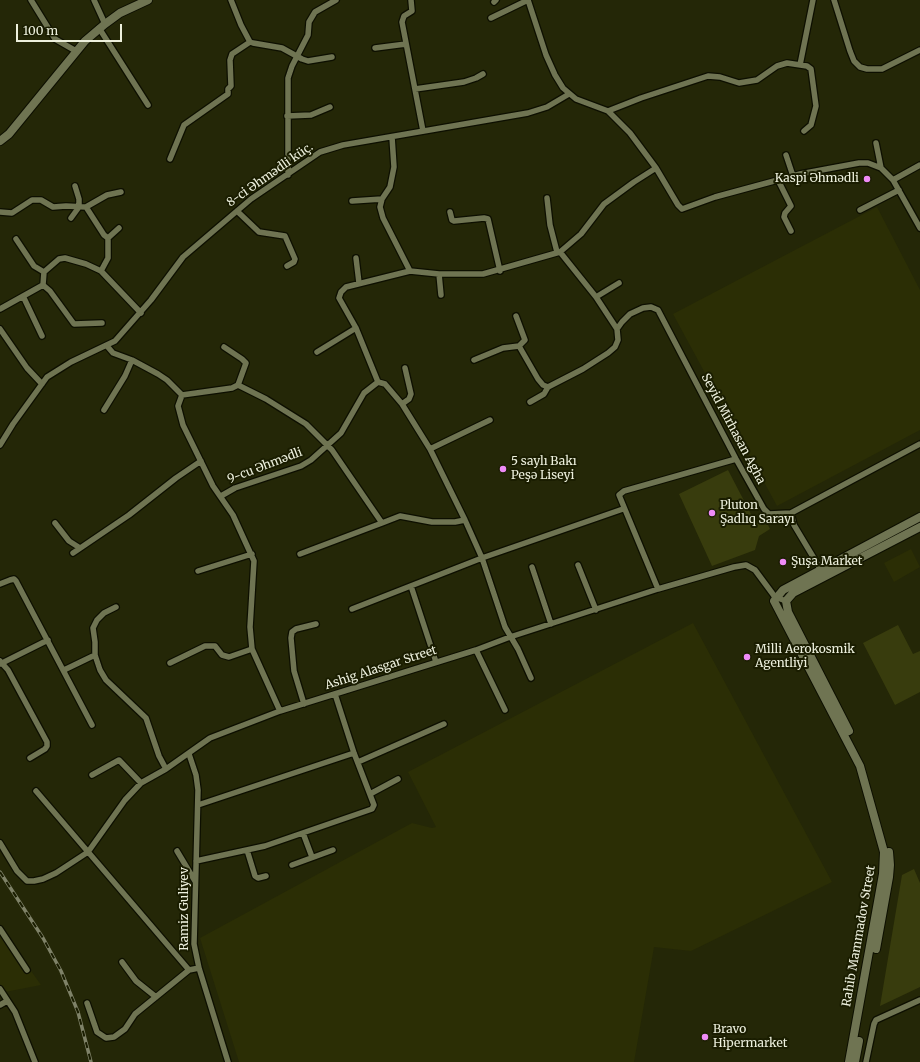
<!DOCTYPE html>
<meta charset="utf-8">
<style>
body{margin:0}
#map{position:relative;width:920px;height:1062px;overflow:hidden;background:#242707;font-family:Merriweather,serif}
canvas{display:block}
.scale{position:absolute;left:16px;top:24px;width:106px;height:18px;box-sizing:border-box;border:2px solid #edf0dd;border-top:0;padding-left:5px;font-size:12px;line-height:14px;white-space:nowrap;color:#edf0dd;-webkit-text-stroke:3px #1a1d00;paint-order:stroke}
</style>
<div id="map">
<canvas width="920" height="1062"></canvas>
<div class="scale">100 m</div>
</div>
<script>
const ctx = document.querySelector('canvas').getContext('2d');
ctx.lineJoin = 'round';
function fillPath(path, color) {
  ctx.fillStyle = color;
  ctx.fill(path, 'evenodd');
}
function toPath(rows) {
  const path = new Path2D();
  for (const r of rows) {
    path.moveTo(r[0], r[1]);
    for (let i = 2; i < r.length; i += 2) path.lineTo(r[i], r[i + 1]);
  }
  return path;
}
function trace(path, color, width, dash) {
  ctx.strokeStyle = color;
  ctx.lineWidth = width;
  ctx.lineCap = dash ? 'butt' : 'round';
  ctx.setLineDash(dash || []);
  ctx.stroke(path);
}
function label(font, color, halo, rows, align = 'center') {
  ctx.font = font + ' Merriweather,serif';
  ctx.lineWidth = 4;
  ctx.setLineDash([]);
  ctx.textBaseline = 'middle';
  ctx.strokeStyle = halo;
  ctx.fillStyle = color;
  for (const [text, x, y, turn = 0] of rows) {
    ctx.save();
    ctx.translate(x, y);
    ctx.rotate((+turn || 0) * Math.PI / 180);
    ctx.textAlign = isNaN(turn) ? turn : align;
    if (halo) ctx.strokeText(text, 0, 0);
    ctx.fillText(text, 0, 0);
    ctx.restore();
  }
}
const built = toPath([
 [877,207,920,290,920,430,777,506,673,314],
 [911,549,920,567,894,582,884,563],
 [693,623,832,882,691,951,654,947,634,1062,239,1062,200,938,412,823,432,828,436,827,408,772],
 [0,927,41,985,0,993]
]);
const green = toPath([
 [728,470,753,518,756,522,768,525,770,529,759,536,755,550,712,566,679,494],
 [898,625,913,654,920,651,920,692,895,705,863,643],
 [914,869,920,883,920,987,880,1006,902,875]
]);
const street = toPath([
 [31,0,55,39,76,51],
 [94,0,105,24],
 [231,0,241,25,250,42,253,43,282,48,302,59,308,61,332,57],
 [411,0,412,11,404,16,402,22,423,131],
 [528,0,546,55,555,75,563,88,576,99,608,111,630,133,656,168,678,205,682,209,715,197,800,174,859,163,868,163,881,168,893,180,920,228],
 [834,0,850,51,854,61,860,67,867,69,882,69,920,50],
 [494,2,496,0],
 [491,18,528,0],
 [99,28,148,105],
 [375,48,406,44],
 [800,65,813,0],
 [415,89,464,82,476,78,483,74],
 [608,111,641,98,708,76,720,77,739,83,757,80,777,66,787,63,807,66,811,69,816,106,811,125,804,131],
 [287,116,311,115,330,107],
 [392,137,394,167,390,187,382,199,380,207,383,218,410,271],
 [876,143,881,168],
 [786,155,793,176],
 [170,159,184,125,228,94,228,89,231,86,230,60,232,54,250,42],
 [288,175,288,78,292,66,308,35,309,22,315,12,336,0],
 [778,180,791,206,785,213,784,217,791,231],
 [893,180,920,165],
 [547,198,550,225,557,252],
 [352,201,382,199],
 [86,207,104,235,108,238],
 [860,210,899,190],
 [237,211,259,232,285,236,295,259,294,262,287,266],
 [0,212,12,213,32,200,41,200,53,207,66,206,86,207,107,195,121,192],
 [450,212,452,220,454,221,484,218,488,219,500,271],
 [71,218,79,207,79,199,75,186],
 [16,239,34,266,44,272],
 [560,252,596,297,617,329],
 [356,258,359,283],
 [101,271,108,258,108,238,119,228],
 [439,274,441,295],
 [43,285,50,291,74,324,102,323],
 [23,296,42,336],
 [596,297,619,283],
 [0,309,43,285,44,272,59,259,65,258,86,264,101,271,141,313],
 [516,316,525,340,519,346,538,379,543,385,548,387],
 [0,329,27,368,42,384],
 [107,346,113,353,132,360,158,374,167,380,182,395,232,388,238,385,266,399,306,424,332,450,382,523,400,516,432,522,455,522,465,520,482,558,505,627,518,649,531,678],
 [224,347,242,359,246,363,238,385],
 [317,352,356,328],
 [474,360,503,348,519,346],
 [378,382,356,328,339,298,341,292,346,287,410,271,439,274,483,274,560,252,581,234,604,204,634,182,656,168],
 [378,382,385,384,402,404,430,449,465,520],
 [182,395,178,406,183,425,213,486,233,515,254,561,250,627,252,649,280,711],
 [530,402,544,394,548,387,583,369,608,353,615,347,618,340,617,329,622,322,630,314,643,308,651,307,658,310,736,459,764,509,769,514,791,513,920,444],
 [402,404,409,399,411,394,405,368],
 [104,410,125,376,132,360],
 [0,445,13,424,47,377,71,362,115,341,151,300,183,257,251,199,320,152,343,145,528,113,547,107,569,94],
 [430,449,490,420],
 [221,496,235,488,301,466,311,460,341,433,364,393,378,382],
 [791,513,794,525,821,570],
 [55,523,69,541,80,548],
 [73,553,129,515,176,478,201,461],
 [300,554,382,523],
 [578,565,596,610],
 [532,567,551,624],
 [198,571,252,554],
 [0,584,10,580,14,579,16,581,92,725],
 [411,586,436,662],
 [658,589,619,495,624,491,736,459],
 [116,607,104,613,97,620,93,628,95,642,95,655,100,670,106,680,146,718,159,756,166,769],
 [352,609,482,558,623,509],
 [476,650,505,710],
 [0,661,8,670,47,742,47,746,45,749,30,758],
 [170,663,205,646,215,646,222,655,229,657,252,649],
 [0,664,48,640],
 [64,670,95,655],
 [304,704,294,671,291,638,292,632,296,629,316,624],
 [189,754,196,775,198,790,194,944,199,968,228,1062],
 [358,762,444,724],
 [92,775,119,760,141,783],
 [36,791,189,970,199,968],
 [370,794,398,779],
 [198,805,354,753],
 [303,833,312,857],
 [0,843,17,871,27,881,34,881,43,879,56,873,88,852,125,800,141,783,166,769,210,738,280,711,476,650,510,637,658,589,734,567,746,565,755,570,775,597,786,601],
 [247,850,255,876,258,878,266,876],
 [177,851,195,881],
 [196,861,265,846,372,809,374,805,354,753,335,694],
 [292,865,333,850],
 [0,929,27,970],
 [122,962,136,981,156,997],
 [0,989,15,1012,35,1062],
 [87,1003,97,1032,106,1038,114,1037,125,1029,135,1014,189,970],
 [0,1005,7,1001],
 [866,1062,874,1024,876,1020,920,1000]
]);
const secondary = toPath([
 [0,141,9,134,85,41,105,24,120,13,148,0],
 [849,731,788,612,786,601,793,593,920,527],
 [876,949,889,877,890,865,889,852],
 [849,1062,883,874,884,852,860,766,774,601,783,590,920,517],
 [855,1062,859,1041]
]);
const rail = toPath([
 [0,872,43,938,61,971,78,1012,91,1062]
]);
const markers = [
 [867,179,4,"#ef8bf7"],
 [503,469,4,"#ef8bf7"],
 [712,513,4,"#ef8bf7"],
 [783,562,4,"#ef8bf7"],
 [747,657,4,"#ef8bf7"],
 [705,1037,4,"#ef8bf7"]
];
const streetNames = [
 ["8-ci Əhmədli küç.",270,175,-35],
 ["Seyid Mirhasan Agha",733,429,62],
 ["9-cu Əhmədli",265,466,-21],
 ["Ashig Alasgar Street",381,668,-18],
 ["Ramiz Guliyev",185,909,-90],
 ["Rahib Mammadov Street",859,936,-80]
];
const poiNames = [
 ["Kaspi Əhmədli",859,179,"right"],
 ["5 saylı Bakı",511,462],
 ["Peşə Liseyi",511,476],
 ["Pluton",720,506],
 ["Şadlıq Sarayı",720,520],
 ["Şuşa Market",791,562],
 ["Milli Aerokosmik",755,650],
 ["Agentliyi",755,664],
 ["Bravo",713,1030],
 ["Hipermarket",713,1044]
];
fillPath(built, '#2b2e05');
fillPath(green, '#383c0d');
trace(street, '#0d0f00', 8);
trace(secondary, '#0d0f00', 10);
trace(street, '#6f7452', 5.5);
trace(secondary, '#6f7452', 8);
trace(rail, '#7f8268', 3.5);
trace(rail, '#1a1d00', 2, [6]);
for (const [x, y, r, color] of markers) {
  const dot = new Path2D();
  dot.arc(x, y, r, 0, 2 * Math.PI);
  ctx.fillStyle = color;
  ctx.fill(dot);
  trace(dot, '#1a1d00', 1.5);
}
label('12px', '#edf0dd', '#1a1d00', streetNames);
label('12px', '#edf0dd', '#1a1d00', poiNames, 'left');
</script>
